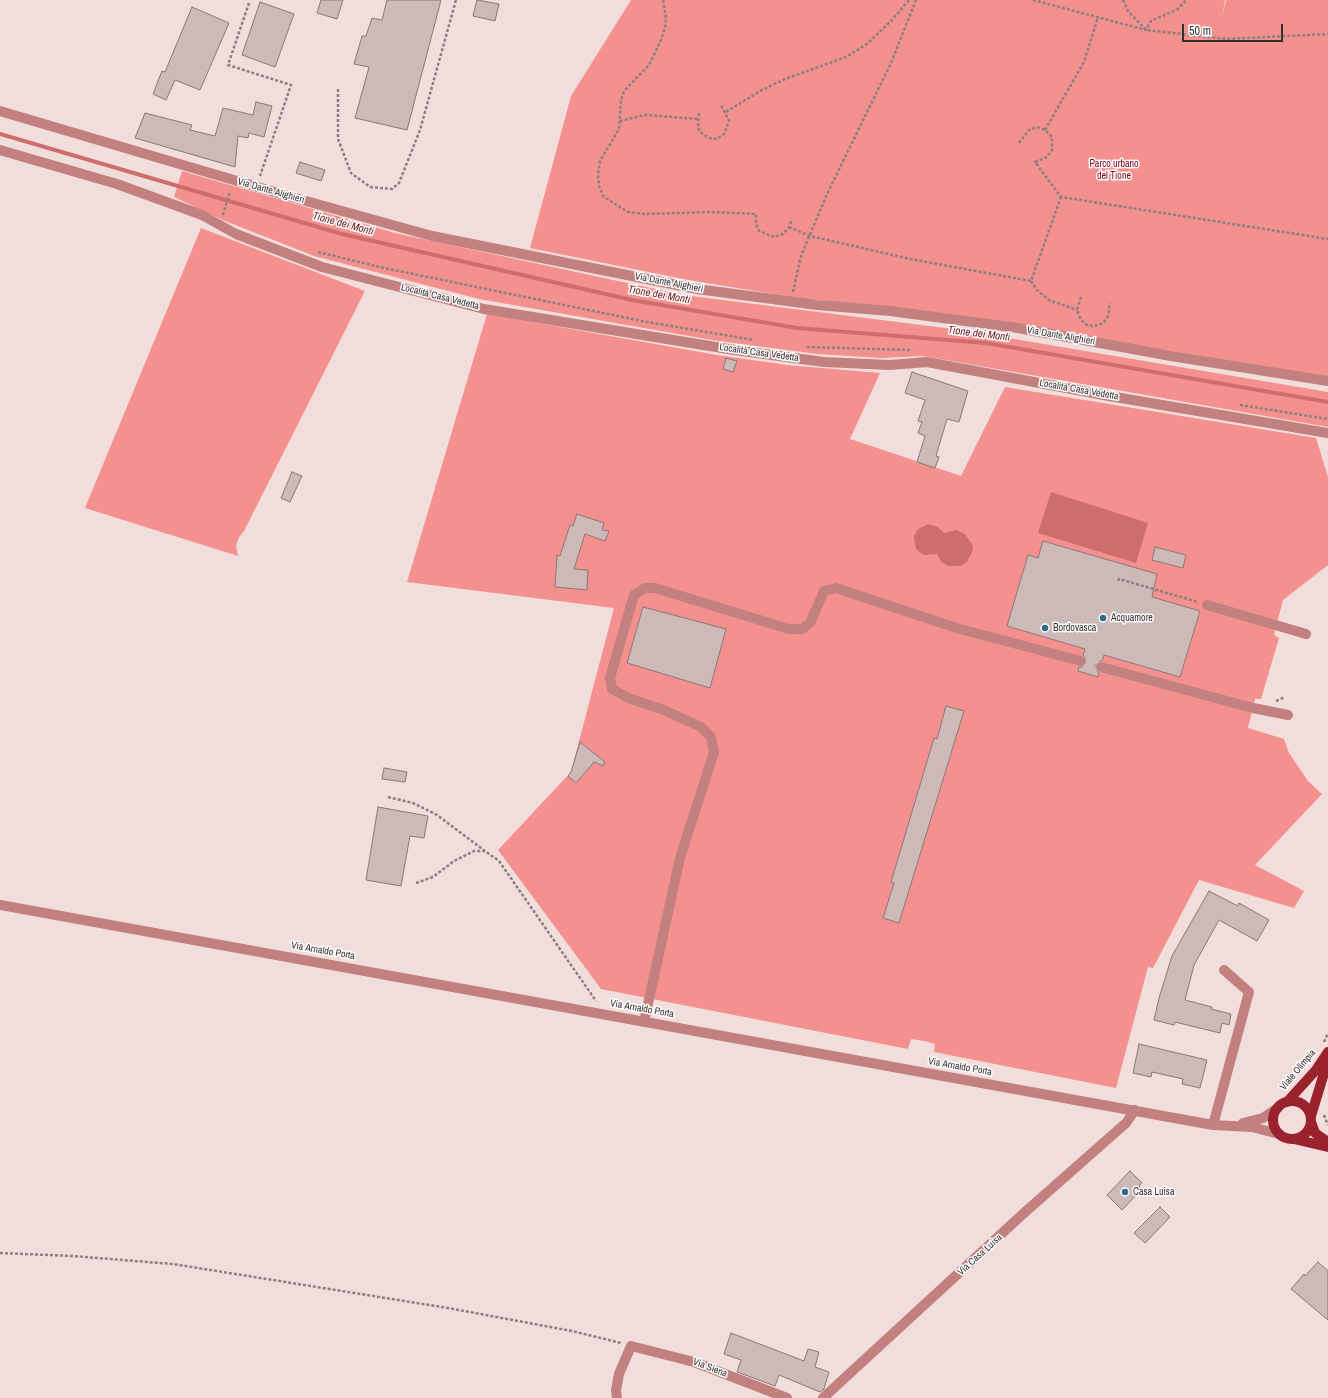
<!DOCTYPE html>
<meta charset="utf-8">
<style>
body{margin:0}
#map{position:relative;width:1328px;height:1398px;overflow:hidden;background:#f1dddc;font-family:"Archivo Narrow",sans-serif}
canvas{display:block}
.scale{position:absolute;left:1182px;top:24px;width:101px;height:18px;box-sizing:border-box;border:2px solid #372f2f;border-top:0;padding-left:5px;font-size:12px;line-height:14px;white-space:nowrap;color:#372f2f;-webkit-text-stroke:3px #fff;paint-order:stroke}
</style>
<div id="map">
<canvas width="1328" height="1398"></canvas>
<div class="scale">50 m</div>
</div>
<script>
const ctx = document.querySelector('canvas').getContext('2d');
ctx.lineJoin = 'round';
function fillPath(path, color) {
  ctx.fillStyle = color;
  ctx.fill(path, 'evenodd');
}
function toPath(rows) {
  const path = new Path2D();
  for (const r of rows) {
    if (r.length === 3) {
      path.moveTo(r[0] + r[2], r[1]);
      path.arc(r[0], r[1], r[2], 0, 2 * Math.PI);
      continue;
    }
    path.moveTo(r[0], r[1]);
    for (let i = 2; i < r.length; i += 2) path.lineTo(r[i], r[i + 1]);
  }
  return path;
}
function trace(path, color, width, dash) {
  ctx.strokeStyle = color;
  ctx.lineWidth = width;
  ctx.lineCap = dash ? 'butt' : 'round';
  ctx.setLineDash(dash || []);
  ctx.stroke(path);
}
function label(font, color, halo, rows, align = 'center') {
  ctx.font = font + ' "Archivo Narrow",sans-serif';
  ctx.lineWidth = 3;
  ctx.setLineDash([]);
  ctx.textBaseline = 'middle';
  ctx.strokeStyle = halo;
  ctx.fillStyle = color;
  for (const [text, x, y, turn = 0] of rows) {
    ctx.save();
    ctx.translate(x, y);
    ctx.rotate((+turn || 0) * Math.PI / 180);
    ctx.textAlign = isNaN(turn) ? turn : align;
    if (halo) ctx.strokeText(text, 0, 0);
    ctx.fillText(text, 0, 0);
    ctx.restore();
  }
}
const green = toPath([
 [631,0,1225,0,1222,17,1226,0,1328,0,1328,377,949,314,797,298,683,279,530,248,571,96],
 [182,171,395,233,683,295,961,330,1328,392,1328,427,923,356,881,358,817,354,712,340,479,299,314,256,225,221,174,197],
 [201,228,365,291,244,531,239,537,236,546,238,556,85,508],
 [487,314,717,355,787,365,880,373,850,439,961,476,1005,387,1316,438,1328,477,1328,565,1283,600,1274,635,1279,638,1261,699,1255,699,1248,728,1284,739,1289,753,1308,781,1322,794,1255,865,1304,891,1294,908,1199,880,1153,968,1148,967,1116,1088,934,1052,935,1044,924,1041,911,1039,908,1049,601,989,498,850,571,772,614,608,407,582]
]);
const water = toPath([
 [1051,492,1148,523,1136,563,1038,533],
 [928,524,938,527,944,533,956,530,965,534,973,546,972,552,967,562,961,566,949,566,941,562,937,554,924,555,917,550,915,546,914,536,918,529]
]);
const stream = toPath([
 [0,134,342,234,632,300,797,328,986,343,1328,402]
]);
const building = toPath([
 [321,0,343,0,337,19,317,13,321,0],
 [387,0,441,0,407,130,355,118,369,67,354,64,362,36,366,36,372,18,382,20,387,0],
 [477,0,499,4,495,21,473,16,477,0],
 [260,2,294,14,275,67,242,55,260,2],
 [192,7,229,23,200,90,175,80,166,100,153,94,162,71,165,72,192,7],
 [256,102,272,106,264,137,249,133,248,138,238,136,235,167,135,138,145,113,192,125,190,130,215,136,223,108,253,115,256,102],
 [300,162,325,170,321,181,296,173,300,162],
 [726,358,737,361,733,372,723,369,726,358],
 [912,372,968,391,959,422,947,419,936,456,939,457,935,468,917,462,925,436,918,433,922,422,918,421,925,400,905,393,912,372],
 [292,472,302,476,290,502,281,498,292,472],
 [577,514,604,523,602,530,609,531,605,541,585,534,574,569,588,570,587,590,555,587,557,555,560,556,570,525,573,526,577,514],
 [1043,541,1157,574,1152,597,1200,611,1180,677,1104,655,1102,661,1099,661,1095,665,1095,669,1099,673,1098,677,1078,671,1079,667,1083,667,1087,663,1087,659,1083,655,1085,649,1007,626,1028,555,1038,558,1043,541],
 [1155,547,1186,555,1183,568,1152,560,1155,547],
 [643,607,726,629,710,688,627,663,643,607],
 [946,706,964,711,899,923,883,918,894,883,891,882,934,738,937,739,946,706],
 [580,742,605,762,603,766,594,762,576,783,568,776,571,772,580,742],
 [384,768,407,772,405,782,382,779,384,768],
 [378,807,428,816,424,838,410,836,401,886,366,880,378,807],
 [1209,891,1238,906,1239,903,1269,920,1257,941,1219,920,1194,965,1185,1000,1212,1007,1211,1009,1231,1014,1229,1025,1222,1023,1220,1033,1175,1022,1174,1025,1154,1020,1159,998,1172,956,1209,891],
 [1139,1044,1207,1060,1200,1088,1182,1084,1183,1079,1152,1072,1151,1077,1133,1073,1139,1044],
 [1130,1171,1142,1183,1139,1186,1142,1189,1122,1210,1107,1195,1130,1171],
 [1160,1207,1170,1217,1145,1243,1134,1233,1160,1207],
 [1318,1262,1328,1271,1328,1320,1291,1289,1304,1274,1305,1276,1318,1262],
 [731,1333,804,1361,808,1349,819,1352,815,1367,829,1372,824,1389,820,1392,779,1375,775,1386,737,1372,741,1360,724,1354,731,1333]
]);
const minorTunnel = toPath([
 [1081,661,1101,667]
]);
const path = toPath([
 [663,0,666,18,665,28,661,40,649,65,624,91,621,100,619,129,600,161,598,174,599,186,604,197,628,212,645,214,712,212,756,214,756,224,759,231,774,237,783,234,789,227,792,219],
 [1033,0,1146,30,1151,21,1178,9,1186,0],
 [1123,0,1128,11,1146,30,1227,39,1328,34],
 [249,3,228,65,291,85,260,176],
 [338,89,338,139,351,173,370,187,392,189,399,183,420,130,456,0],
 [726,112,760,91,785,79,846,57,867,44,892,20,909,0],
 [699,113,698,127,700,132,709,138,717,139,724,134,729,121,721,105],
 [620,121,645,115,698,119],
 [1045,130,1084,62,1098,17],
 [1019,143,1029,130,1037,127,1045,130,1052,137,1052,150,1047,157,1035,162,1061,197,1328,239],
 [223,215,230,191],
 [789,227,810,236,910,259,1031,281,1061,197],
 [318,252,384,268,647,322,754,340],
 [1031,281,1037,290,1049,300,1077,310],
 [793,292,801,256,827,194,891,63,916,0],
 [1081,297,1077,310,1080,318,1085,324,1092,326,1099,325,1104,322,1108,316,1110,303],
 [807,347,910,350],
 [1240,405,1328,419],
 [1118,581,1119,579,1198,602],
 [1276,701,1285,697],
 [388,797,413,803,437,815,485,851],
 [416,883,433,877,454,861,474,851,485,851,499,861,596,1001],
 [1324,1042,1328,1033],
 [1324,1115,1328,1125],
 [0,1253,72,1256,173,1264,448,1308,572,1331,621,1343]
]);
const minor = toPath([
 [0,111,288,196,432,236,697,289,817,305,890,311,1018,328,1171,356,1328,381],
 [0,150,117,184,202,215,236,234,322,267,484,309,734,350,824,362,890,365,927,362,1109,396,1328,433],
 [1207,605,1306,634],
 [1101,667,1253,708,1288,715],
 [0,905,1213,1125,1252,1127,1279,1134],
 [644,1022,680,858,714,752,711,737,701,727,664,710,628,698,612,689,610,678,634,595,645,588,655,588,789,629,802,629,810,623,824,591,836,588,960,629,1081,661],
 [1243,1123,1263,1118,1278,1108],
 [1213,1125,1249,992,1224,970],
 [617,1398,616,1390,619,1374,631,1346,694,1362,787,1398],
 [823,1398,1024,1213,1126,1123,1135,1110]
]);
const major = toPath([
 [1292,1120,19],
 [1287,1102,1316,1070,1328,1052],
 [1311,1116,1328,1060],
 [1311,1122,1315,1133,1328,1142],
 [1294,1139,1328,1147]
]);
const markers = [
 [1103,618,4,"#326984"],
 [1045,628,4,"#326984"],
 [1125,1192,4,"#326984"]
];
const parkNames = [
 ["Parco urbano",1114,164],
 ["del Tione",1114,176]
];
const streetNames = [
 ["Via Dante Alighieri",271,191,16],
 ["Via Dante Alighieri",669,283,11],
 ["Località Casa Vedetta",440,297,14],
 ["Via Dante Alighieri",1061,336,10],
 ["Località Casa Vedetta",759,353,8],
 ["Località Casa Vedetta",1079,390,10],
 ["Via Arnaldo Porta",323,951,10],
 ["Via Arnaldo Porta",642,1009,10],
 ["Via Arnaldo Porta",960,1067,10],
 ["Viale Olimpia",1298,1070,-50],
 ["Via Casa Luisa",980,1255,-42],
 ["Via Siena",710,1368,21]
];
const poiNames = [
 ["Acquamore",1111,618],
 ["Bordovasca",1053,628],
 ["Casa Luisa",1133,1192]
];
const waterNames = [
 ["Tione dei Monti",343,224,15],
 ["Tione dei Monti",659,295,10],
 ["Tione dei Monti",979,334,7]
];
fillPath(green, '#f4918f');
fillPath(water, '#cd6e6c');
trace(stream, '#cd6e6c', 4);
fillPath(building, '#ccb9b8');
trace(building, '#897877', 1);
trace(minorTunnel, '#ccbab9', 10, [10, 5]);
trace(path, '#8d7f7f', 2.5, [3, 2]);
trace(minor, '#c2817f', 10);
trace(major, '#99222c', 10);
for (const [x, y, r, color] of markers) {
  const dot = new Path2D();
  dot.arc(x, y, r, 0, 2 * Math.PI);
  ctx.fillStyle = color;
  ctx.fill(dot);
  trace(dot, '#fff', 1.5);
}
label('10px', '#7d0018', '#fff', parkNames);
label('10px', '#372f2f', '#fff', streetNames);
label('10px', '#372f2f', '#fff', poiNames, 'left');
label('italic 11px', '#6d161d', '#fff', waterNames);
</script>
